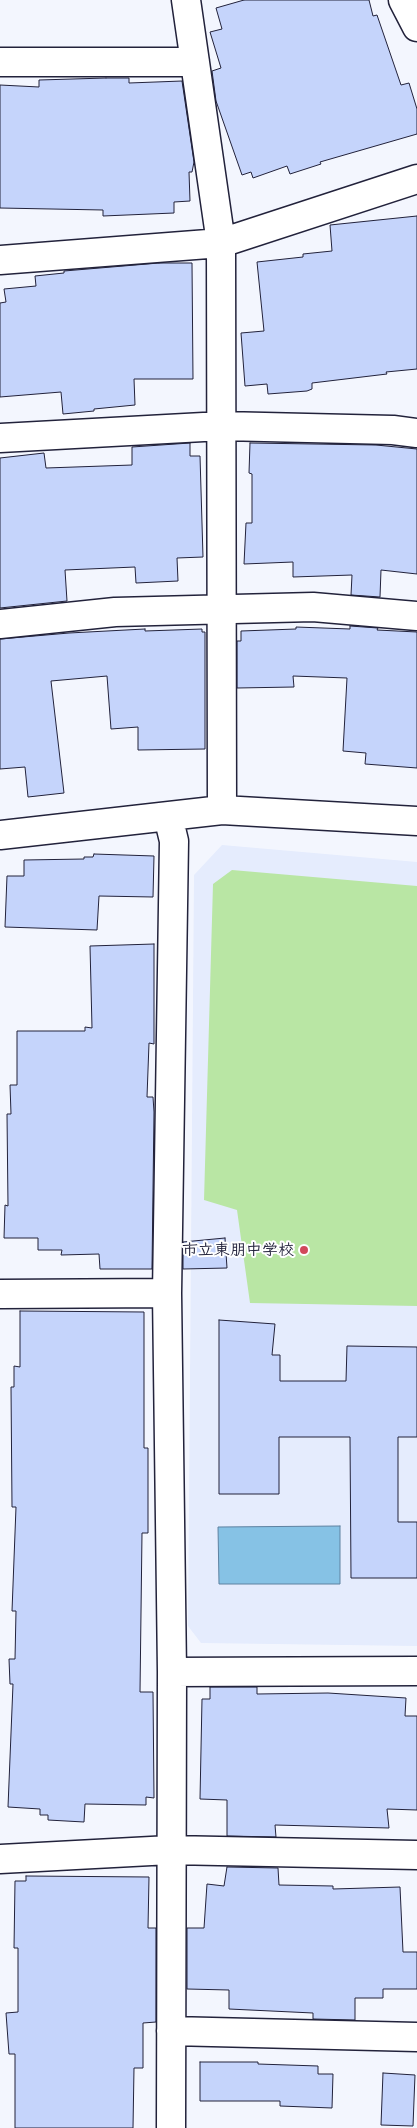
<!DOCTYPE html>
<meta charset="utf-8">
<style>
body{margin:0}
canvas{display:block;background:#f3f6fe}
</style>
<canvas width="417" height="2128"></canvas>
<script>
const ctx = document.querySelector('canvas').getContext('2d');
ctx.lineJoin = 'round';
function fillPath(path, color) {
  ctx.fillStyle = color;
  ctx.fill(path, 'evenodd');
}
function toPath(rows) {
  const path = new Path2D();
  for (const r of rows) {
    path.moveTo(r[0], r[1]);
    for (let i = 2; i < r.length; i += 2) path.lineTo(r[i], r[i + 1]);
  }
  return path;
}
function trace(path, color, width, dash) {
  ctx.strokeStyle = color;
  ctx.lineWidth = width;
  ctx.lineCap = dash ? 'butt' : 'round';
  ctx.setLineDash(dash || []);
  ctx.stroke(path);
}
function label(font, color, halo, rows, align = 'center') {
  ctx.font = font + ' "Comic Neue","Klee One",sans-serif';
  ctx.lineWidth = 4;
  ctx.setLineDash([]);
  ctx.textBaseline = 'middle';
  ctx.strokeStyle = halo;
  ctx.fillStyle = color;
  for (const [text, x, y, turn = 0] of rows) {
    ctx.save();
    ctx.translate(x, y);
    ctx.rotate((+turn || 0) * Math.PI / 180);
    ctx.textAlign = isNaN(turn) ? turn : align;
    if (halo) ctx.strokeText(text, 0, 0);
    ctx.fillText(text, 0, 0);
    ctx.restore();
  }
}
const built = toPath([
 [222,845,417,862,417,1646,201,1643,188,1626,194,875]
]);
const green = toPath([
 [232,870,417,886,417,1306,250,1303,237,1210,204,1200,213,884]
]);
const water = toPath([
 [340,1526,340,1584,219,1584,218,1527,340,1526]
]);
const building = toPath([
 [244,0,369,0,373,16,377,15,401,85,409,83,417,109,417,134,320,162,321,164,290,174,287,166,253,178,251,172,242,175,216,101,212,71,221,68,210,32,222,29,216,8,244,0],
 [106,78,129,78,129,83,182,81,194,162,192,172,189,172,190,201,174,202,174,213,103,216,103,210,0,208,0,85,39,87,39,80,106,78],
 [417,216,417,369,386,372,387,374,312,383,312,389,307,391,268,394,267,384,245,386,241,333,264,331,257,262,303,257,303,254,332,251,330,225,417,216],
 [159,263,192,263,193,379,134,379,135,405,94,409,94,411,63,414,61,392,0,397,0,303,6,302,4,289,36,286,35,276,64,273,64,271,159,263],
 [190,443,190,456,200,456,203,557,177,558,178,581,136,583,135,567,65,570,67,601,0,608,0,458,44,453,46,468,132,465,132,447,190,443],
 [250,443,376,445,417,449,417,574,381,570,380,597,351,595,352,575,293,577,293,562,244,564,246,523,252,523,252,474,249,473,250,443],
 [350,626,378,628,377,630,417,632,417,768,365,764,366,753,343,751,347,678,293,676,294,687,237,688,237,641,241,641,241,631,296,629,296,627,350,629,350,626],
 [145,629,145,631,202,629,202,632,205,632,205,749,138,750,138,727,111,729,107,676,51,681,64,793,28,797,25,767,0,769,0,639,69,633,145,629],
 [94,854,154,856,153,897,99,896,97,930,5,927,7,876,24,876,24,860,84,859,84,857,93,857,94,854],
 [154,944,154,1044,149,1043,147,1097,153,1097,154,1112,152,1269,100,1269,99,1254,61,1255,62,1250,38,1250,38,1238,4,1238,5,1205,8,1206,7,1114,11,1114,10,1085,17,1085,17,1031,85,1031,85,1027,92,1028,90,946,154,944],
 [225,1238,227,1268,183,1269,183,1242,225,1238],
 [20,1311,144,1312,144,1448,148,1448,148,1533,142,1533,140,1692,153,1692,154,1798,146,1797,146,1805,85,1804,84,1822,48,1820,48,1815,40,1815,40,1809,8,1807,13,1684,10,1684,9,1659,15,1659,16,1611,12,1611,16,1507,12,1507,11,1387,14,1387,14,1366,20,1367,20,1311],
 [219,1320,275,1324,272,1355,280,1355,280,1381,346,1381,347,1346,417,1347,417,1437,398,1437,398,1522,417,1522,417,1578,351,1578,350,1437,279,1437,279,1494,219,1494,219,1320],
 [210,1687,257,1687,257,1694,328,1693,406,1698,405,1716,417,1716,417,1810,387,1809,389,1828,275,1825,276,1837,227,1836,227,1800,200,1799,202,1699,210,1699,210,1687],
 [227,1867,278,1868,279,1885,333,1886,333,1889,400,1887,403,1952,417,1952,417,1989,383,1989,383,1998,355,1998,355,2020,313,2019,313,2013,229,2009,229,1990,187,1989,187,1928,204,1928,207,1884,224,1886,227,1867],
 [26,1876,149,1877,148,1928,156,1928,156,2022,143,2023,143,2068,134,2068,133,2128,15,2128,15,2054,9,2054,6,2013,18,2012,18,1948,14,1948,15,1881,26,1881,26,1876],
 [200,2062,258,2062,258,2064,318,2066,318,2074,333,2074,332,2108,280,2106,280,2101,200,2101,200,2062],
 [383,2073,415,2075,413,2126,381,2125,383,2073]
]);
const minor = toPath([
 [186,0,221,243,222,810],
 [403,0,417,27],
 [0,62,195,62],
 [0,260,221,243,417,179],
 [0,438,222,426,393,430,417,433],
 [0,624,115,612,313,607,417,616],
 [168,816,174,841,167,1293,172,1672,171,2128],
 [0,835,222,810,417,821],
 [0,1294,167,1293],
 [172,1672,417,1671],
 [0,1859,170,1850,417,1855],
 [171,2031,417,2037]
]);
const markers = [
 [304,1250,5,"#d1495b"]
];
const poiNames = [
 ["市立東朋中学校",294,1250]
];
fillPath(built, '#e5ecfd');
fillPath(green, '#b9e6a4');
fillPath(water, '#86c2e5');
trace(water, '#5e82a1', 1);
fillPath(building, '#c5d4fb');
trace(building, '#22223b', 1);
trace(minor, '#22223b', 31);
trace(minor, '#fff', 28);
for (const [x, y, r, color] of markers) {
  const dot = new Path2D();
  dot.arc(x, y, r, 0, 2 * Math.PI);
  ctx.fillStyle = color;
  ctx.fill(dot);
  trace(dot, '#fff', 2);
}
label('bold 16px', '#22223b', '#fff', poiNames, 'right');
</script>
